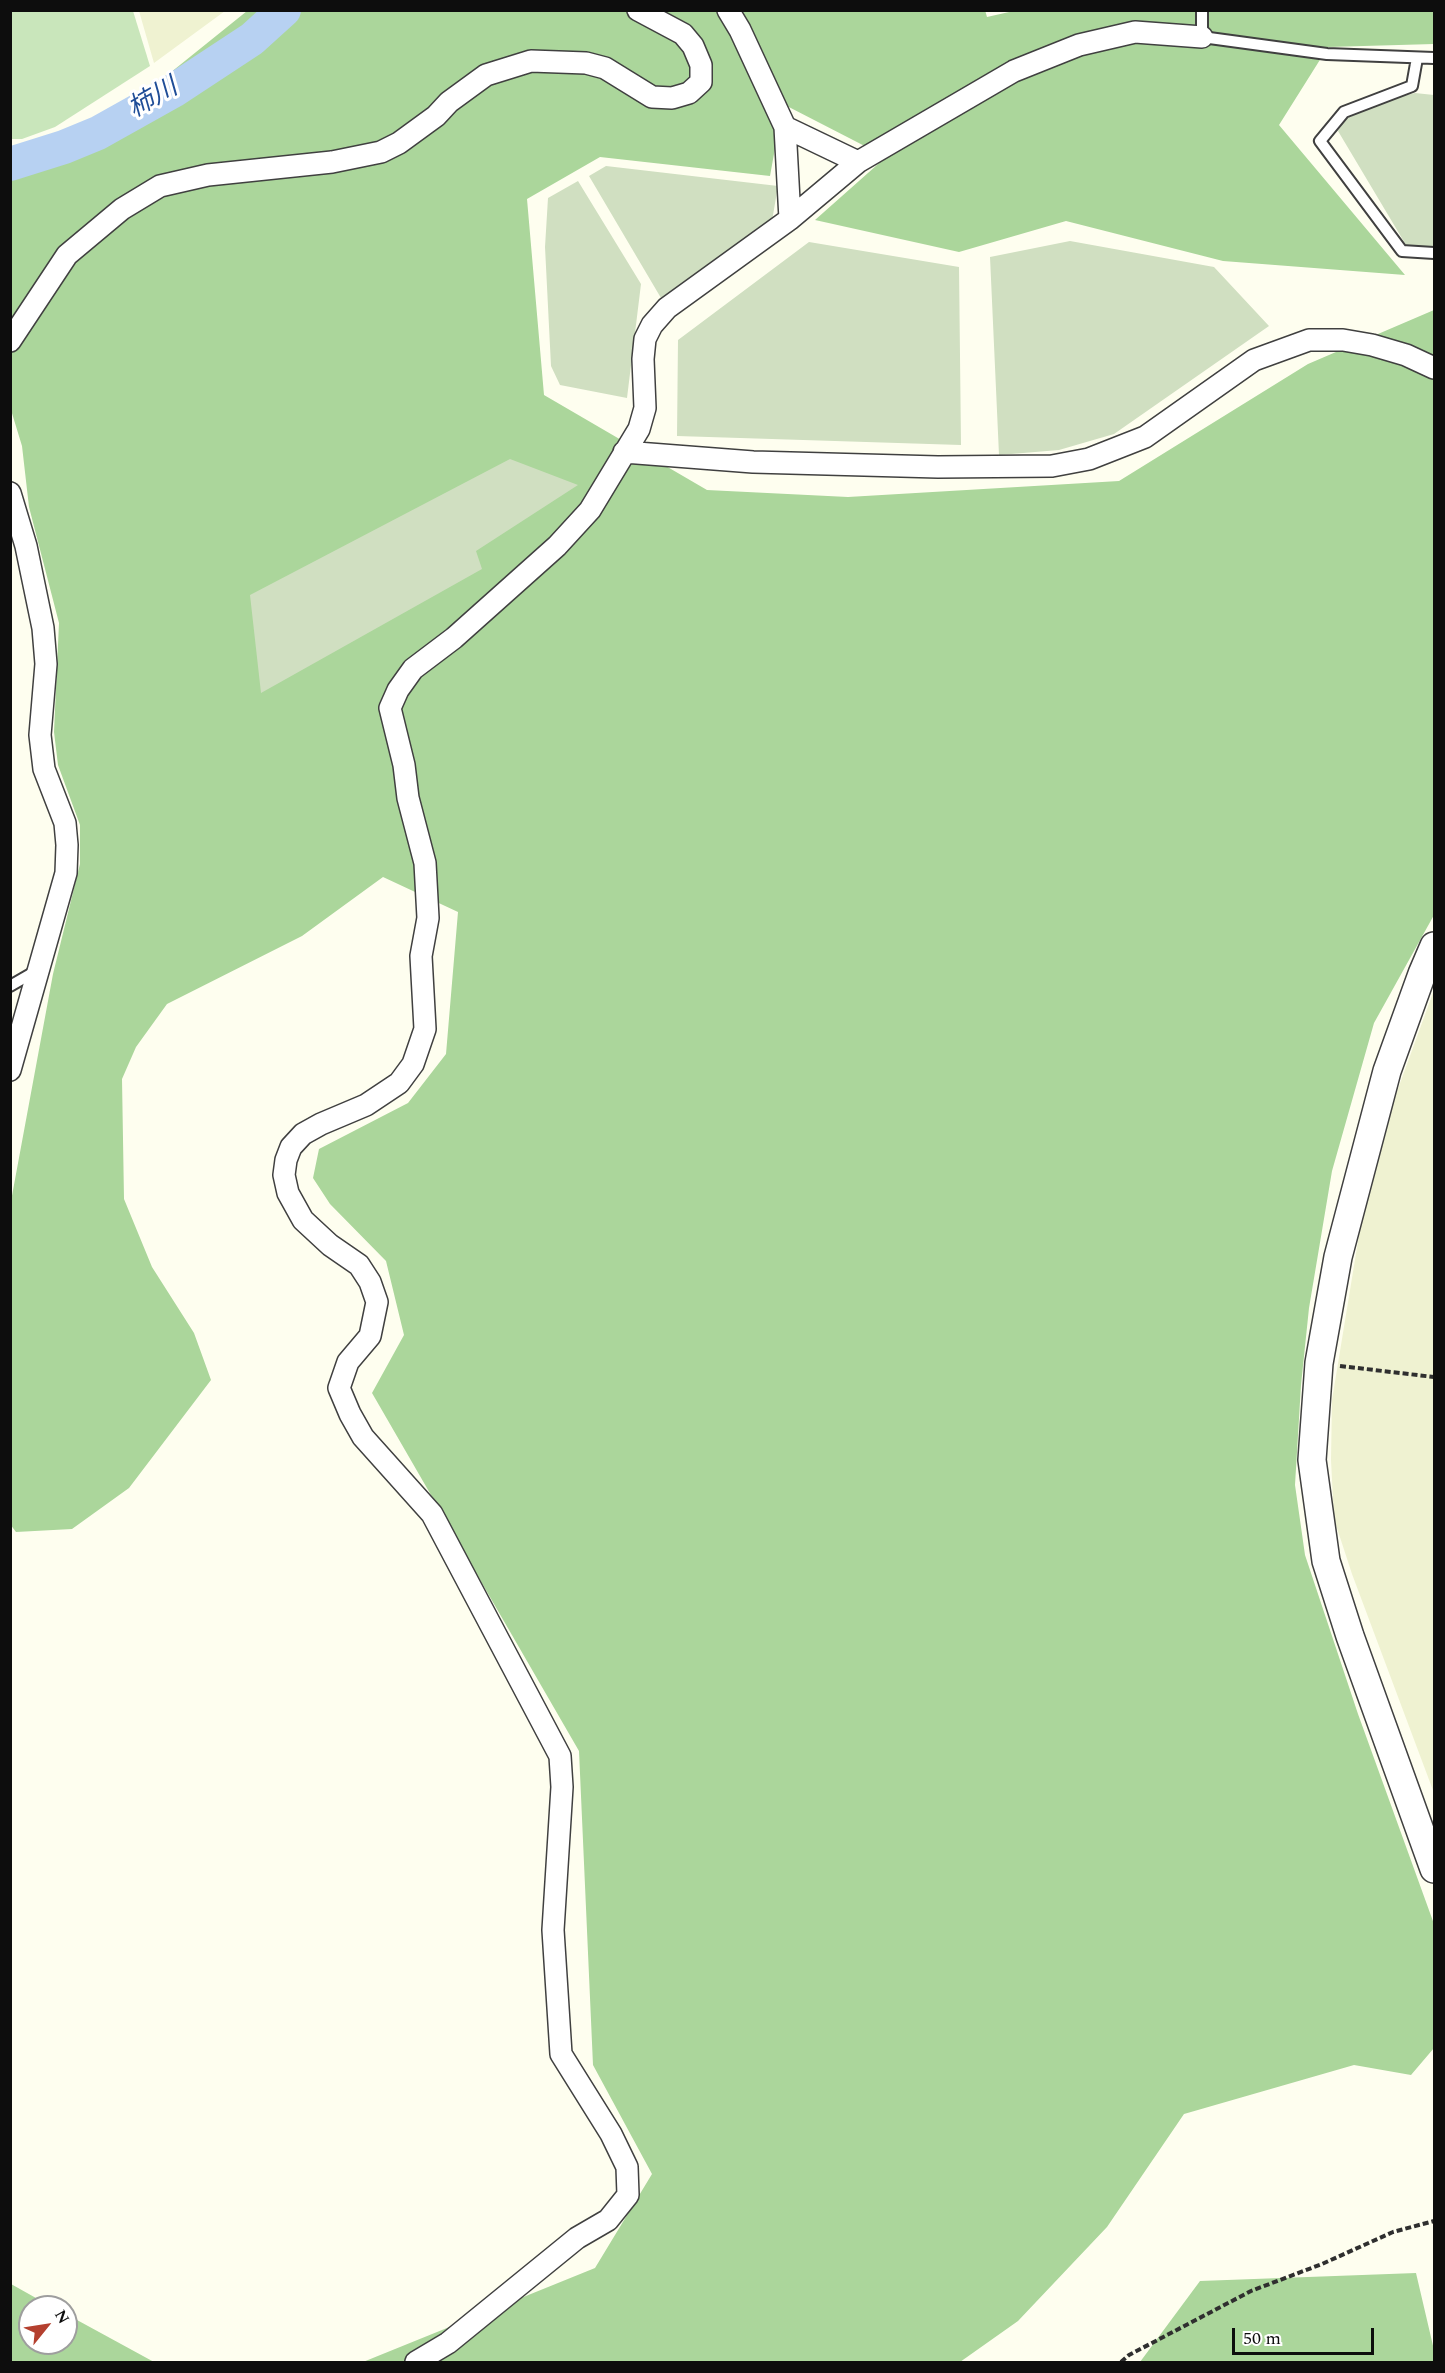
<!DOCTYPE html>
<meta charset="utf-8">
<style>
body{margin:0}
#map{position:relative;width:1445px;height:2373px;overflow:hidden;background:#fefeef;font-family:Spectral,serif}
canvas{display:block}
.frame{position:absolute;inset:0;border:12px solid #0d0d0d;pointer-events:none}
.north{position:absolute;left:18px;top:2295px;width:60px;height:60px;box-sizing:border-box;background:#fff;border:2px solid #9e9e9e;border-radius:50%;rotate:60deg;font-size:16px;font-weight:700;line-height:24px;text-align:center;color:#0d0d0d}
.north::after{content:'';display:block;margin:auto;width:21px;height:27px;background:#b4402f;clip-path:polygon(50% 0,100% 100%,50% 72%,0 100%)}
.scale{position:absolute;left:1232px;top:2328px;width:142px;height:27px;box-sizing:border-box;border:3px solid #0d0d0d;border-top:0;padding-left:8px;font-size:18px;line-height:21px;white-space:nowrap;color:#0d0d0d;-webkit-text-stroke:4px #fff;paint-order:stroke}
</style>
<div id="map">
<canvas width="1445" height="2373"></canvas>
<div class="frame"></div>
<div class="north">N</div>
<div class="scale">50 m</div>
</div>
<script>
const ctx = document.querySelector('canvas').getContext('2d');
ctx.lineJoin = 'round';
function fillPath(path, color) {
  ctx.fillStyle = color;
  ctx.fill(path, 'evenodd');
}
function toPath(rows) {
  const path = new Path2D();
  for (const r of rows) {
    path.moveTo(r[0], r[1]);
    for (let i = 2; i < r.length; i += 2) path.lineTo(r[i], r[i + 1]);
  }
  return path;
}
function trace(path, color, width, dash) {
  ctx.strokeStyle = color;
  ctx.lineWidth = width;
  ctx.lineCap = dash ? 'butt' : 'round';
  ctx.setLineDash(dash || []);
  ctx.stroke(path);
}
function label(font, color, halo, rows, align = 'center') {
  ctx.font = font + ' Spectral,"Noto Sans JP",serif';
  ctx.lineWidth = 6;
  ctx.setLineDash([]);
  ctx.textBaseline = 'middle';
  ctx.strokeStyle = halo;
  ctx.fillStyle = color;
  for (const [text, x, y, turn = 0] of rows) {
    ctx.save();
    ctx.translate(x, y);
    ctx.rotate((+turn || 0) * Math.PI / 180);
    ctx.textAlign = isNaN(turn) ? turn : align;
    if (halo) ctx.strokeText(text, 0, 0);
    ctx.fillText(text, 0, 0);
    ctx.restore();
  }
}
const farmland = toPath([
 [139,11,139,10,225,11,154,63],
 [1434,990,1434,1793,1352,1574,1334,1519,1331,1460,1332,1400,1361,1223,1387,1119]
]);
const green = toPath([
 [10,11,133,11,150,66,55,127,22,139,11,139]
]);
const forest = toPath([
 [985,10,987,17,1018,10,1434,11,1434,44,1328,47,1279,125,1405,275,1223,261,1066,221,959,252,815,220,886,157,783,104,770,176,600,157,527,199,544,395,707,490,848,497,1119,481,1308,364,1434,310,1434,915,1374,1023,1332,1171,1309,1308,1301,1385,1295,1485,1305,1555,1358,1714,1434,1924,1434,2048,1411,2075,1354,2065,1184,2114,1107,2227,1018,2321,960,2362,363,2362,595,2268,652,2174,593,2065,579,1751,372,1393,404,1335,386,1261,330,1204,313,1178,319,1149,408,1103,446,1054,458,912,383,877,302,936,167,1004,136,1047,122,1079,124,1199,152,1267,194,1333,211,1380,129,1488,72,1529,16,1532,10,1524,11,1201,53,974,80,864,80,825,58,765,54,732,59,623,29,507,22,446,11,410,10,150,32,147,87,122,165,77,247,11],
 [1416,2273,1434,2350,1434,2362,1140,2362,1200,2281],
 [11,2284,52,2307,30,2307,30,2343,66,2343,66,2314,154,2362,11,2362]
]);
const cemetery = toPath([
 [1415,93,1434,95,1434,247,1406,245,1338,131,1345,119,1391,99],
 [606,166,778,186,772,221,661,298,589,176],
 [578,181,641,284,627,398,560,385,551,366,545,247,548,198],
 [1070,241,1214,267,1269,326,1114,434,1059,450,999,455,990,257],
 [809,242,959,267,961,445,677,436,678,340],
 [510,459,578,485,476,551,482,569,261,693,250,595]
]);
const river = toPath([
 [10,164,64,147,98,133,173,91,252,39,284,10]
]);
const path = toPath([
 [1340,1366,1434,1377],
 [1121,2362,1129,2355,1251,2291,1322,2264,1393,2232,1434,2221]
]);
const service = toPath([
 [1202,10,1202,37,1327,54,1434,58],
 [1417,58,1412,86,1344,112,1320,141,1402,251,1434,253],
 [10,986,36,971]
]);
const minor = toPath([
 [728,10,740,30,785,127,790,219],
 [785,127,858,162],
 [10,341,67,255,122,209,160,186,208,175,332,162,381,152,399,143,436,116,449,102,486,75,531,61,586,63,605,68,652,97,672,98,689,93,701,82,701,65,693,46,683,34,638,10],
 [624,452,753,462,938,467,1052,466,1089,459,1145,437,1254,360,1309,340,1343,340,1372,345,1406,355,1434,368],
 [10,493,26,546,43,628,46,664,40,735,44,769,65,823,67,845,66,873,10,1070],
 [416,2362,448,2343,577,2238,608,2220,628,2195,627,2167,611,2134,561,2054,553,1930,562,1787,560,1756,432,1514,363,1437,350,1414,339,1388,348,1362,370,1336,377,1302,370,1282,359,1265,330,1245,303,1220,288,1193,284,1175,286,1160,291,1147,303,1134,321,1124,366,1105,399,1083,413,1064,425,1029,421,956,428,918,425,863,408,798,404,765,390,708,398,690,413,669,454,638,557,546,590,510,639,429,645,408,643,359,645,339,652,325,667,308,790,219,858,162,1014,71,1079,45,1135,32,1202,37]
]);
const tertiary = toPath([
 [1434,946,1422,974,1387,1071,1338,1257,1319,1363,1312,1460,1326,1561,1350,1636,1434,1869]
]);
const waterNames = [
 ["柿川",154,100,-30]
];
fillPath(farmland, '#eff2d1');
fillPath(green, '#c9e6bb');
fillPath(forest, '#abd69b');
fillPath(cemetery, '#d0dfc1');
trace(river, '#b7d1f2', 34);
trace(service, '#404040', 14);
trace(minor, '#404040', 24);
trace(tertiary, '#404040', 30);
trace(path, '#2f2f2f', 4, [6, 3]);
trace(service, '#fff', 10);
trace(minor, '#fff', 21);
trace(tertiary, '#fff', 27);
label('italic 26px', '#1f4d97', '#fff', waterNames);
</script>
